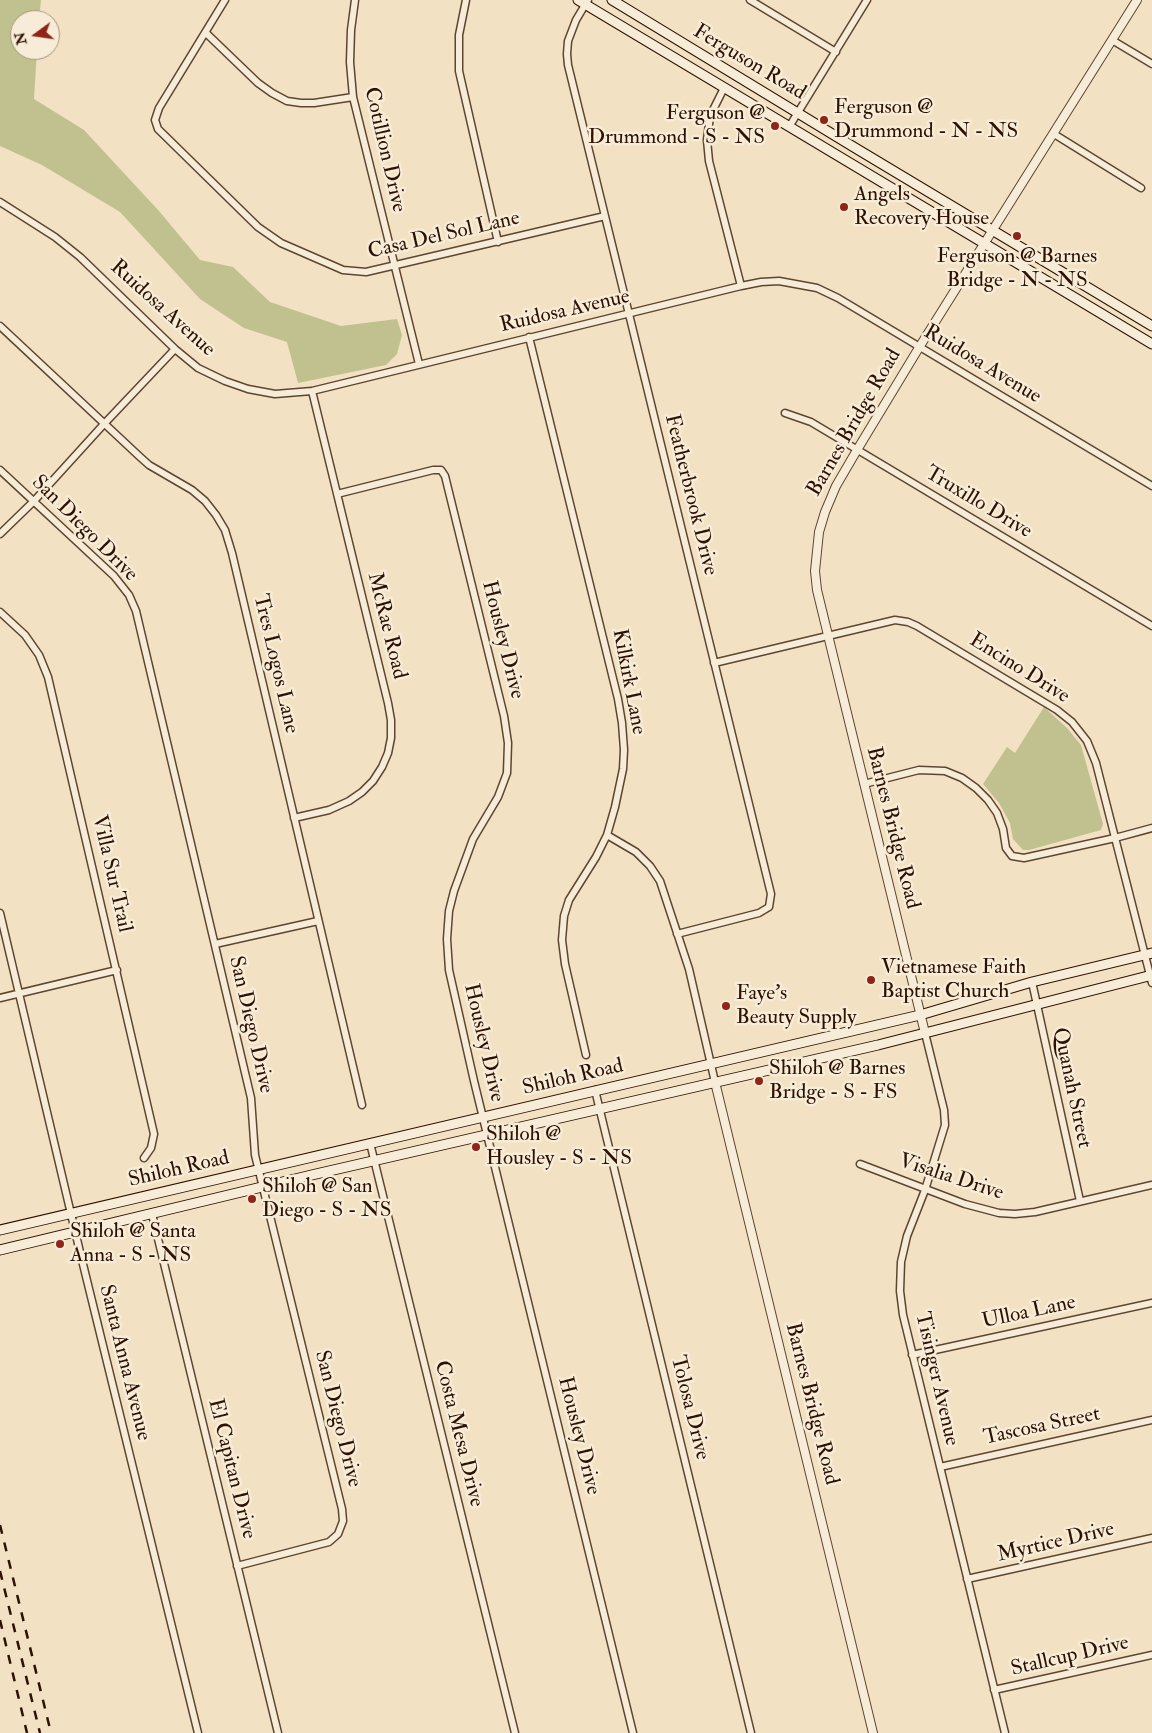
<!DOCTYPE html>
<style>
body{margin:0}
#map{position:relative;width:1152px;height:1733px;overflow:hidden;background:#f2e1c2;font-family:"IM FELL Double Pica",serif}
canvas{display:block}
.north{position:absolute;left:10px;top:10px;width:50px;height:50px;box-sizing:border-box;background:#f7ecd7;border:1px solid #a69482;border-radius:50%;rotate:256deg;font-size:14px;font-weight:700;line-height:20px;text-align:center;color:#2d1102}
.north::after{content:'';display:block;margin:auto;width:18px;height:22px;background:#8f2418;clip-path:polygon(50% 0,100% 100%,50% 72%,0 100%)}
</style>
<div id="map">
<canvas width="1152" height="1733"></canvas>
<div class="north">N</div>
</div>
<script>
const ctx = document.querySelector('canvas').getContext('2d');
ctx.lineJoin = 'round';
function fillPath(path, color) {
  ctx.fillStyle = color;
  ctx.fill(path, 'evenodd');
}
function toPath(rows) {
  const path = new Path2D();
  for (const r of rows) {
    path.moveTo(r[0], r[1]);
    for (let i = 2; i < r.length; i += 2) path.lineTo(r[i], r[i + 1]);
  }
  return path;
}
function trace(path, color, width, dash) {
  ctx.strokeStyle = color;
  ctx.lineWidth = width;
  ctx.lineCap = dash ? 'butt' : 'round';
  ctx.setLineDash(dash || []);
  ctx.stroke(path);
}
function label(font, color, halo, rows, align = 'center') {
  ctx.font = font + ' "IM FELL Double Pica",serif';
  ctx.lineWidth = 5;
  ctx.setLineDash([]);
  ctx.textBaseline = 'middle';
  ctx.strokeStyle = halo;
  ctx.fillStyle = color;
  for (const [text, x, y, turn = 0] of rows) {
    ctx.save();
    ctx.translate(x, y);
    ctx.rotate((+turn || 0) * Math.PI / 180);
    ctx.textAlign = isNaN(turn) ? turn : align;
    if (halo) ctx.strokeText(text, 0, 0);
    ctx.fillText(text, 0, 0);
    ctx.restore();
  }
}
const green = toPath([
 [0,0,41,0,39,20,20,20,20,50,37,50,34,99,84,130,159,211,200,260,233,267,270,302,341,326,397,319,402,335,397,354,386,365,298,383,287,342,244,328,200,299,120,212,42,165,0,146],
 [1044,707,1067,728,1081,745,1103,824,1101,830,1029,850,1023,850,1013,839,1010,823,999,803,983,784,1007,747,1015,753]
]);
const minor = toPath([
 [225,0,159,108,155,120,158,129,258,227,281,243,343,270,366,272,605,216],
 [355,0,351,30,350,62,353,97,419,364],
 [466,0,459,35,459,71,498,242],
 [588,0,576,20,568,41,567,54,568,65,771,894,769,907,759,913,677,934],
 [750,0,836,52],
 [206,33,258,83,272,93,287,101,301,103,314,103,353,97],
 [1112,40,1152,64],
 [724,88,710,116,707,140,709,161,741,286],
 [789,127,867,0],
 [1054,134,1141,188],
 [0,202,55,237,80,257,175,349,198,368,225,381,248,389,275,394,312,391,741,286,761,282,779,281,817,288,838,298,1152,486],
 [0,326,139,456,149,465,192,490,205,501,216,515,225,530,232,553,362,1105],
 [529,337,618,699,622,723,624,750,623,769,615,807,607,835,596,857,569,900,564,916,562,940,565,964,586,1055],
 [785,413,811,422,1152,626],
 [0,470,114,576,129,595,136,611,251,1098,255,1155,342,1509,343,1521,338,1534,329,1542,237,1566],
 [337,494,433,470,441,470,445,476,504,716,508,743,507,773,498,797,473,839,454,891,449,911,447,939,449,970,474,1081,633,1733],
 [0,534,34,501,104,424,175,349],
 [0,612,25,635,39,655,48,677,154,1134,151,1148,144,1158],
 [714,663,895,620,908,622,917,626,1057,710,1072,722,1087,741,1096,763,1152,983],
 [864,784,919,770,945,771,962,778,976,788,988,800,997,813,1003,829,1006,848,1012,856,1024,858,1115,838,1152,828],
 [294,818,329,810,349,801,362,792,373,781,382,767,388,753,391,738,391,720,388,703,312,391],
 [607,835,636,852,650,866,660,881,689,969,715,1082],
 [0,913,80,1252,198,1733],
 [215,944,318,921],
 [1032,982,1080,1201],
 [0,998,117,970],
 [925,1033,944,1110,945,1125,925,1190,907,1236,901,1262,900,1291,903,1315,1005,1733],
 [595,1090,751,1733],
 [370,1143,515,1733],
 [860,1164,965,1204,999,1213,1015,1214,1035,1212,1152,1185],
 [152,1214,278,1733],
 [912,1355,1152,1303],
 [940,1467,1152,1420],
 [967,1579,1152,1538],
 [994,1690,1152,1655]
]);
const tertiary = toPath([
 [925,1033,817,590,815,571,819,532,825,512,836,486,857,450,920,346,1137,0],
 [715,1082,873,1733]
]);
const secondary = toPath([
 [578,0,1152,344],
 [612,0,857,149,1152,326],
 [0,1230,920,1015,1032,982,1152,953],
 [0,1250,316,1174,878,1045,1152,975]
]);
const rail = toPath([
 [0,1525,51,1733],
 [0,1571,40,1733],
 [0,1620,27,1733]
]);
const markers = [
 [824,120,5,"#8f2418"],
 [775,126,5,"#8f2418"],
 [844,207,5,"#8f2418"],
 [1017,236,5,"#8f2418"],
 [871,980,5,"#8f2418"],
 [726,1006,5,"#8f2418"],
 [759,1081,5,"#8f2418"],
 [476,1147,5,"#8f2418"],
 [252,1199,5,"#8f2418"],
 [60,1244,5,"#8f2418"]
];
const streetNames = [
 ["Ferguson Road",749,63,31],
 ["Cotillion Drive",384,150,77],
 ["Casa Del Sol Lane",444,236,-13],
 ["Ruidosa Avenue",162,309,42],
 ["Ruidosa Avenue",565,312,-13],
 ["Ruidosa Avenue",982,365,31],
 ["Barnes Bridge Road",855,423,-60],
 ["Featherbrook Drive",690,495,76],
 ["Truxillo Drive",978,503,31],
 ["San Diego Drive",84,529,45],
 ["McRae Road",386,626,76],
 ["Housley Drive",502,640,76],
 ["Tres Logos Lane",275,664,77],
 ["Encino Drive",1019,669,32],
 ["Kilkirk Lane",628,682,79],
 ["Barnes Bridge Road",892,828,76],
 ["Villa Sur Trail",111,874,77],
 ["San Diego Drive",250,1025,77],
 ["Housley Drive",483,1043,77],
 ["Shiloh Road",573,1078,-13],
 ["Quanah Street",1071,1088,78],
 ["Shiloh Road",179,1170,-13],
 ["Visalia Drive",951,1178,18],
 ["Ulloa Lane",1029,1313,-12],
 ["Santa Anna Avenue",124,1363,76],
 ["Tisinger Avenue",936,1379,77],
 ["Barnes Bridge Road",811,1404,76],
 ["Tolosa Drive",689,1408,76],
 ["San Diego Drive",337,1419,76],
 ["Tascosa Street",1042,1427,-12],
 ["Costa Mesa Drive",458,1434,76],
 ["Housley Drive",578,1436,76],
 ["El Capitan Drive",231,1469,76],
 ["Myrtice Drive",1056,1543,-13],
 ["Stallcup Drive",1070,1657,-13]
];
const poiNames = [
 ["Ferguson @",834,108],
 ["Drummond - N - NS",834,132],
 ["Ferguson @",765,114,"right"],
 ["Drummond - S - NS",765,138,"right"],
 ["Angels",854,195],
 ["Recovery House",854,219],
 ["Ferguson @ Barnes",1017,257,"center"],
 ["Bridge - N - NS",1017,281,"center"],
 ["Vietnamese Faith",881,968],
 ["Baptist Church",881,992],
 ["Faye's",736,994],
 ["Beauty Supply",736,1018],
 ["Shiloh @ Barnes",769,1069],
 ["Bridge - S - FS",769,1093],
 ["Shiloh @",486,1135],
 ["Housley - S - NS",486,1159],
 ["Shiloh @ San",262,1187],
 ["Diego - S - NS",262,1211],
 ["Shiloh @ Santa",70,1232],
 ["Anna - S - NS",70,1256]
];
fillPath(green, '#c1c18f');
trace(minor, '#5e4532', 9);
trace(tertiary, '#5e4532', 10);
trace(secondary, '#2d1102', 11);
trace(minor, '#f7ecd7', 6);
trace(tertiary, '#f7ecd7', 8);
trace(secondary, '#f7ecd7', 9);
trace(rail, '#2d1102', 2.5, [9, 9]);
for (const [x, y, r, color] of markers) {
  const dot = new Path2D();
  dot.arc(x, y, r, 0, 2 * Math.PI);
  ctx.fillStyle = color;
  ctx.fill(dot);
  trace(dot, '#f7ecd7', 2);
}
label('21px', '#2d1102', '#f7ecd7', streetNames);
label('21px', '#2d1102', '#f7ecd7', poiNames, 'left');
</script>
